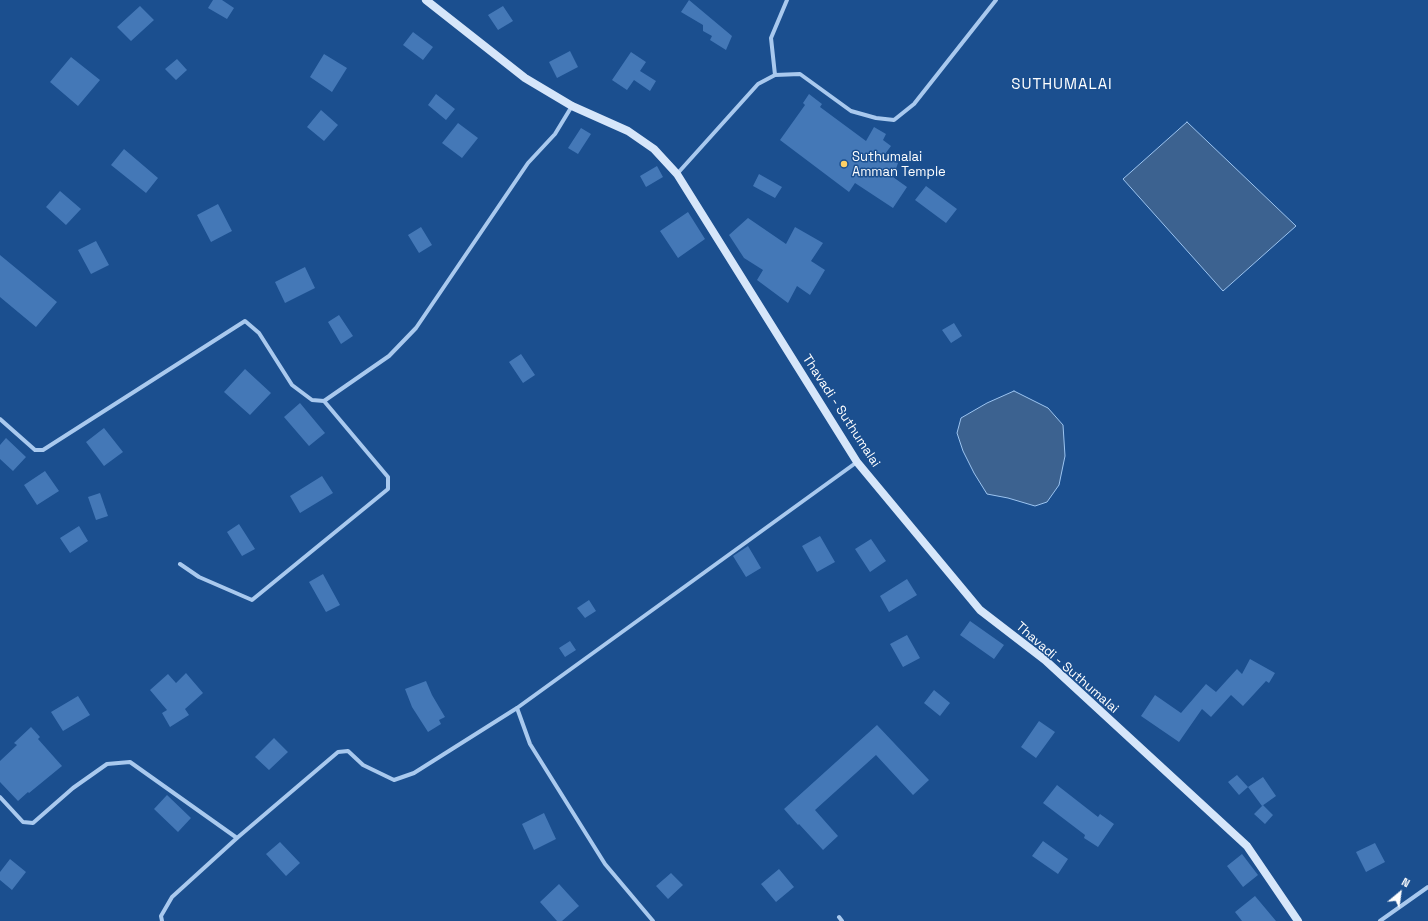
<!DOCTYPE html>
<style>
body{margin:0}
#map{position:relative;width:1428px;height:921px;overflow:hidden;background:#1b4f8f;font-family:"Space Grotesk",sans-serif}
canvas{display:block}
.north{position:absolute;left:1380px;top:873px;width:40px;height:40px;-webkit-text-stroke:3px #1b4f8f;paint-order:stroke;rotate:29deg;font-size:11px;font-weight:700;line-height:16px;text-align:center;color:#fff}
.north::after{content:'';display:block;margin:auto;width:14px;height:18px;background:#fff;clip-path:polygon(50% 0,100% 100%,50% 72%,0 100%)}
</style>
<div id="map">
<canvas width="1428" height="921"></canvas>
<div class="north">N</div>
</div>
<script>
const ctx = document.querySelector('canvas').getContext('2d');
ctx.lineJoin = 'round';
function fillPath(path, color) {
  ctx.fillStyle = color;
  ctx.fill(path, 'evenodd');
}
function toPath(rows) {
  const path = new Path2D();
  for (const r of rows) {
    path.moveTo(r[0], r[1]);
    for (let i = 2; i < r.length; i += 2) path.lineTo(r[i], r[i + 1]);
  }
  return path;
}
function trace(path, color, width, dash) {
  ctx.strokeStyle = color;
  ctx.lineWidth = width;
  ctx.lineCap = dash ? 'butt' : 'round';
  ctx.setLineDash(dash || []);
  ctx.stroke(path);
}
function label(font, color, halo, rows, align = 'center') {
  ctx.font = font + ' "Space Grotesk",sans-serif';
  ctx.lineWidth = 3;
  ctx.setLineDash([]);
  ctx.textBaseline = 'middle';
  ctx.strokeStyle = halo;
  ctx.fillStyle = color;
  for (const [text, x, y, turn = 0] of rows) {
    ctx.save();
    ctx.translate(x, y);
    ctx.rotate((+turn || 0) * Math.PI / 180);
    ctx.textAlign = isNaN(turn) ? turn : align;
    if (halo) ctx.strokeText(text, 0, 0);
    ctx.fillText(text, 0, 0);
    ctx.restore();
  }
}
const water = toPath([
 [1187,122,1296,226,1223,291,1123,179,1187,122],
 [1014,391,1048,408,1063,425,1065,456,1059,485,1047,502,1035,506,1008,498,987,494,974,473,963,451,957,433,961,418,987,403,1014,391]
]);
const building = toPath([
 [213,0,222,0,234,8,227,19,208,8],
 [689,0,732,36,726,50,710,40,712,36,703,31,703,25,681,12],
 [140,6,154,20,131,41,117,27],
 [503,6,513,21,498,30,488,15],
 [413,32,433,47,423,60,403,45],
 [570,51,578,67,557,78,549,62],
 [631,52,646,62,640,71,656,81,650,91,634,80,627,90,612,80],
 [324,54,347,68,332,92,310,77],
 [71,57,100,80,78,106,50,82],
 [177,59,187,70,176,80,165,69],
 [436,94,455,109,446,120,428,105],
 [809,94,822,104,820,107,866,141,874,127,886,134,883,140,891,146,882,158,898,163,893,177,907,187,893,208,855,183,849,192,780,140,805,105,803,103],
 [321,110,338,125,324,141,307,127],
 [458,123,478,138,462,158,442,143],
 [581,128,591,134,578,154,568,148],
 [124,149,158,178,146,193,111,165],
 [657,166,663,177,646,187,640,176],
 [759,174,782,187,775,198,753,186],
 [926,186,957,209,946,223,915,200],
 [60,191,81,209,66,225,46,207],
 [218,204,232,231,211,242,197,215],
 [688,212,705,239,678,258,660,231],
 [748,218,786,244,795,227,823,243,811,261,825,270,810,295,797,286,788,303,757,280,763,270,744,258,729,235],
 [421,227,432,245,419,253,408,235],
 [96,241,109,265,91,274,78,250],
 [0,255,57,302,36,327,0,297],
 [305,267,315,288,285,303,275,282],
 [339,315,353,336,341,344,328,322],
 [954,323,962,336,951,343,942,330],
 [521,354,535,375,523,383,509,362],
 [245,369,271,393,250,415,224,392],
 [300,403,325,433,309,446,284,417],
 [104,428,123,452,104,466,86,442],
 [6,438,26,457,13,471,0,459,0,445],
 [45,471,59,491,37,505,24,485],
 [322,476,333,493,300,513,290,496],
 [100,493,108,516,96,520,88,497],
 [239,524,255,549,242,556,227,532],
 [79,526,88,541,70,553,60,538],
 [820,536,835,562,817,572,802,546],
 [871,539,886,561,870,572,855,549],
 [748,546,761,568,746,577,733,556],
 [323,574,340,605,326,612,309,582],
 [907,579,917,595,889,612,880,596],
 [589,600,596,611,585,618,577,608],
 [970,621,1004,645,994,659,960,635],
 [907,635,920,658,903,667,890,644],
 [570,641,576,650,565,657,559,648],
 [1250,659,1275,673,1269,683,1266,681,1243,706,1231,695,1211,717,1202,709,1179,742,1141,716,1155,695,1181,713,1206,684,1216,692,1237,669,1242,674],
 [186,673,203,693,185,709,189,715,170,727,162,713,167,710,150,690,168,674,176,683],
 [426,681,432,695,445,717,439,720,441,724,428,732,412,707,405,689],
 [934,690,950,703,940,716,924,703],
 [78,696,90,715,63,731,51,712],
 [1039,721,1055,732,1036,758,1021,747],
 [877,725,929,780,913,795,876,755,815,810,838,836,823,850,799,824,798,825,784,809],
 [31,727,40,737,38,739,62,766,29,793,28,792,18,801,0,782,0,761,17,745,14,743],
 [274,738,288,752,269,770,255,757],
 [1237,775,1248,787,1239,795,1228,782],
 [1263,777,1276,796,1262,806,1248,787],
 [1057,785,1098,817,1100,814,1114,824,1098,847,1084,838,1085,835,1043,803],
 [167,795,191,818,178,832,154,809],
 [1263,805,1273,815,1265,824,1254,814],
 [544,813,556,839,534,850,522,824],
 [1043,841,1068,859,1058,874,1032,856],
 [280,842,300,863,286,876,266,854],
 [1375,843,1385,862,1366,872,1356,852],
 [1242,854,1258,875,1243,887,1227,866],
 [10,859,26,872,12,890,0,880,0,872],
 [779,869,794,887,776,902,761,884],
 [671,873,683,885,668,899,656,886],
 [559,884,579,906,562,921,557,921,540,902],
 [1255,896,1276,921,1242,921,1235,912]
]);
const street = toPath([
 [775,75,771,38,787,0],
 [677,174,758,84,775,75,800,74,851,111,876,118,894,120,914,104,996,0],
 [0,419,35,450,43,450,245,321,259,333,292,385,312,400,324,401,389,356,416,328,528,163,555,134,572,106],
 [180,564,199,577,252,600,388,489,388,477,324,401],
 [517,708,530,744,605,864,653,921],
 [0,797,23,822,33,823,73,788,107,764,130,762,237,838],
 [839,917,842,921],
 [162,921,161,916,172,897,237,838,338,752,348,751,363,765,394,780,414,773,517,708,857,462],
 [1380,921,1428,887]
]);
const secondary = toPath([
 [426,0,525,78,572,106,628,131,654,149,677,174,857,462,980,610,1045,660,1247,846,1298,921]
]);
const markers = [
 [844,164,4,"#ffd166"]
];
const poiNames = [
 ["Suthumalai",852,157],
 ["Amman Temple",852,172]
];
const streetNames = [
 ["Thavadi - Suthumalai",841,411,57],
 ["Thavadi - Suthumalai",1067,668,41]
];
const quarterNames = [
 ["SUTHUMALAI",1062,85]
];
fillPath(water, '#3c6290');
trace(water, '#9cc4f0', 1);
fillPath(building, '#4478b7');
trace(street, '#a9c9ee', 4);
trace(secondary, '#d6e6fa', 8);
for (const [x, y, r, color] of markers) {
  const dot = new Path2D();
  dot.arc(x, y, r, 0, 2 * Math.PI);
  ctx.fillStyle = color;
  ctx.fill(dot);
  trace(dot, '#1b4f8f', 1.5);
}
label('13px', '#fff', '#1b4f8f', poiNames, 'left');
label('13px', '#fff', '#1b4f8f', streetNames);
ctx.letterSpacing = '1px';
label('15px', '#fff', '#1b4f8f', quarterNames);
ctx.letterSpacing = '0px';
</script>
